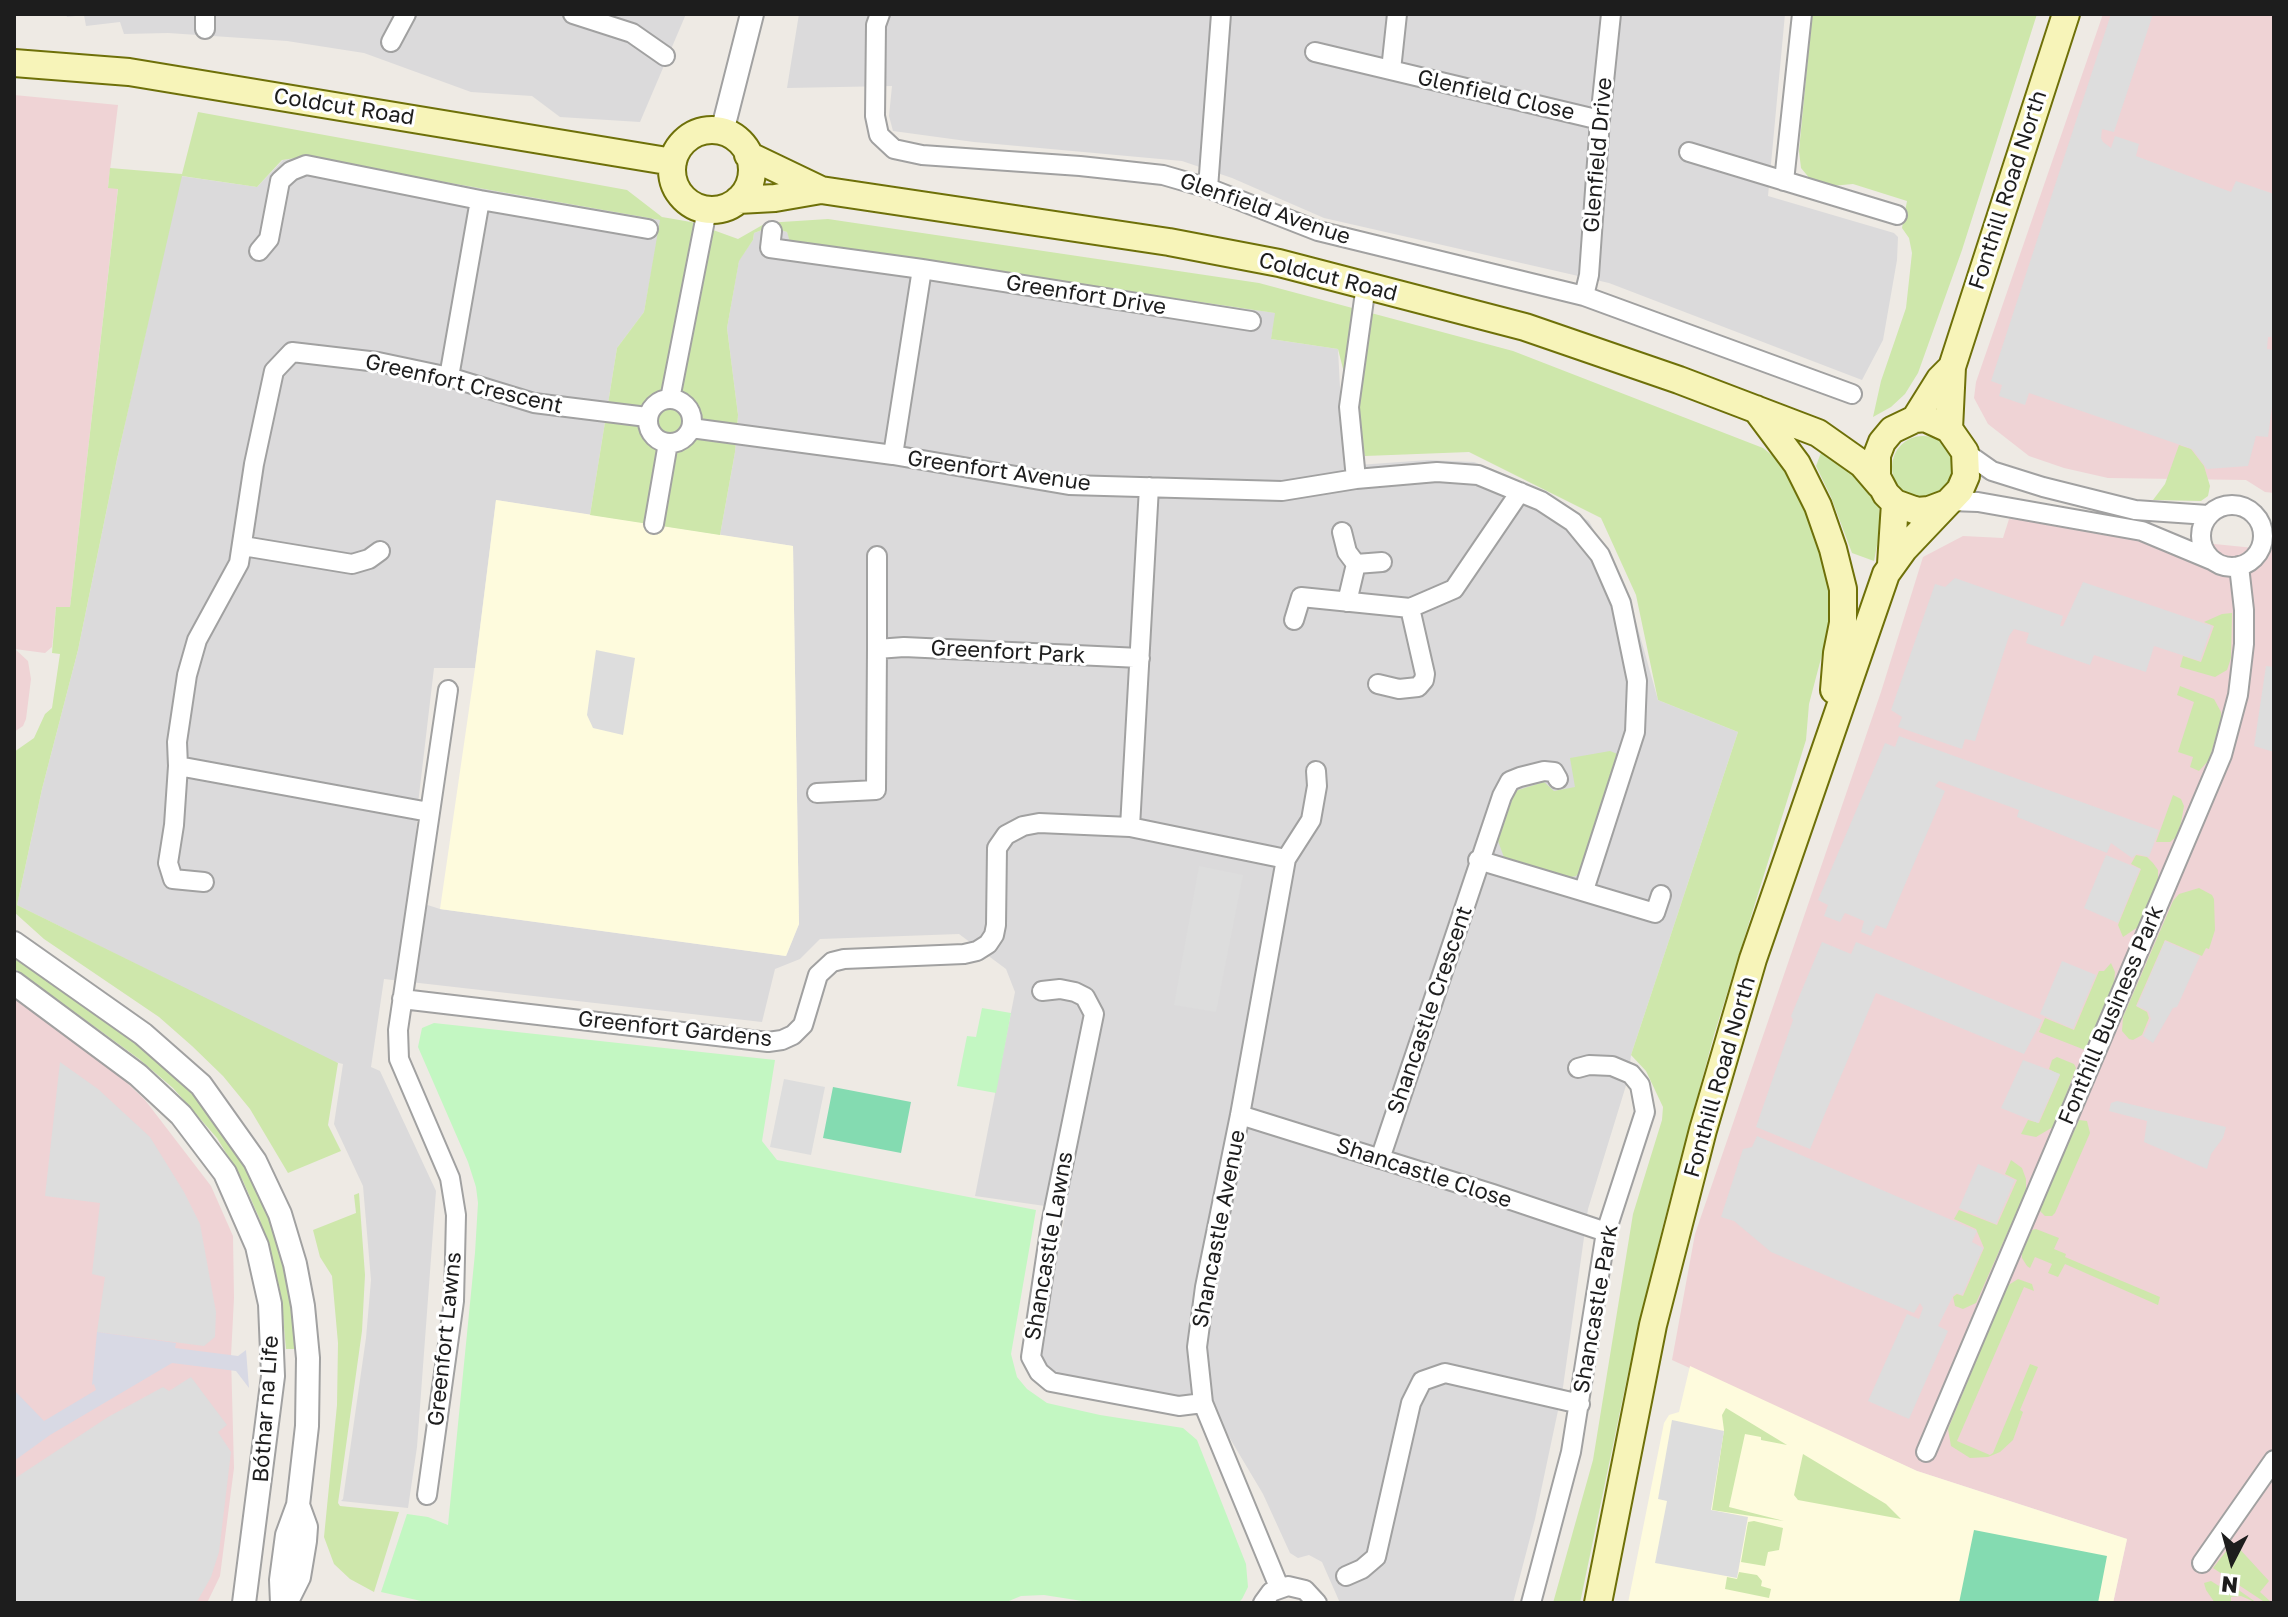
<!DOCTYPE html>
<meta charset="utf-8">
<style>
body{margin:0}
#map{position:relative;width:2288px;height:1617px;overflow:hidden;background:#eeeae4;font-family:"Golos Text",sans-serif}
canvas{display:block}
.frame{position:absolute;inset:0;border:16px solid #1d1d1d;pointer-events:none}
.north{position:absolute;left:2192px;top:1521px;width:80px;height:80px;-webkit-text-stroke:6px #fff;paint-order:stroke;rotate:186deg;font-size:22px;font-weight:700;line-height:32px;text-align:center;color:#1d1d1d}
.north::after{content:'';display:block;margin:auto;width:28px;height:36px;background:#1d1d1d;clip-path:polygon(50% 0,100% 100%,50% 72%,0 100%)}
</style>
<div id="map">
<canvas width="2288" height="1617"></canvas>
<div class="frame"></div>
<div class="north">N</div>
</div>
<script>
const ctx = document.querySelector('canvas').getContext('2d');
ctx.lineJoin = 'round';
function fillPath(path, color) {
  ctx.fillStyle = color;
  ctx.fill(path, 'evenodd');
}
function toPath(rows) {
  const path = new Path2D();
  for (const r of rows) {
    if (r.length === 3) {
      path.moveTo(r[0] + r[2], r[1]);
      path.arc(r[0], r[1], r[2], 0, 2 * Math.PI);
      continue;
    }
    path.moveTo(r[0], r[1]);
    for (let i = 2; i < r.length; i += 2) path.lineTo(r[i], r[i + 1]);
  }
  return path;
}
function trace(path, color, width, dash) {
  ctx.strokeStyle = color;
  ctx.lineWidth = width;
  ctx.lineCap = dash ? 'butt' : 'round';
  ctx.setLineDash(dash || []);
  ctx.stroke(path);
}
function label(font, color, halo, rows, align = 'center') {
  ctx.font = font + ' "Golos Text",sans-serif';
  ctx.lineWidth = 6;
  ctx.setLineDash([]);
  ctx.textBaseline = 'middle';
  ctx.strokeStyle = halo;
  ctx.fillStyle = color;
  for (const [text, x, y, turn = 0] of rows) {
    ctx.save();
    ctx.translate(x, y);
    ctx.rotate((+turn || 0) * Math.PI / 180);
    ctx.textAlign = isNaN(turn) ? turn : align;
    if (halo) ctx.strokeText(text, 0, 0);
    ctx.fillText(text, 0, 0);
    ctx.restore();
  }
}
const residential = toPath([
 [66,14,686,14,640,122,560,117,532,96,471,92,364,53,287,41,168,33,124,34,120,22,86,26,84,15,67,17],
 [799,14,1785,14,1768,196,1894,233,1898,237,1897,260,1883,340,1862,380,1609,283,1324,218,1232,178,1182,161,974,142,893,131,889,116,892,86,787,88],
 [303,157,661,220,644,312,617,348,590,515,496,500,475,668,434,668,418,804,412,900,440,909,786,956,799,924,793,546,720,535,735,452,738,415,727,328,739,260,753,240,754,233,770,227,787,232,791,242,1276,313,1271,339,1338,349,1344,466,1428,460,1474,462,1507,475,1589,521,1630,600,1658,700,1738,732,1631,1055,1628,1079,1588,1209,1563,1387,1535,1519,1513,1603,1340,1603,1322,1562,1309,1555,1298,1558,1290,1553,1263,1494,1210,1405,1130,1392,1055,1373,1043,1364,1040,1349,1066,1209,975,1196,1015,992,1006,969,959,934,820,939,800,959,775,969,762,1022,384,979,371,1067,380,1071,436,1191,417,1447,408,1508,341,1501,343,1499,366,1338,371,1280,363,1186,334,1124,343,1064,331,1061,17,905,42,789,78,650,117,459,181,176,257,187,283,160]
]);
const commercial = toPath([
 [2103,14,2274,14,2274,493,2265,492,2246,480,2108,478,2064,468,2029,456,1988,424,1974,398,1976,382],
 [14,95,118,105,108,187,118,188,70,607,56,607,52,647,45,653,15,649,28,661,31,679,26,719,23,726,14,732],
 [2009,519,2067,524,2135,536,2274,550,2274,1603,2113,1603,2127,1539,1917,1471,1672,1360,1695,1234,1881,692,1923,557,1963,536,2003,538],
 [14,996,35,1014,103,1060,145,1100,211,1186,233,1236,234,1298,231,1356,234,1468,220,1576,207,1603,14,1603]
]);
const education = toPath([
 [496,500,793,546,799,924,786,956,440,909,475,668],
 [1690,1366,1917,1471,2127,1539,2113,1603,1628,1603,1664,1423,1669,1415,1679,1412]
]);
const grass = toPath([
 [1812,14,2037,14,1962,250,1918,373,1905,394,1891,407,1873,417,1881,381,1906,308,1912,253,1909,238,1902,228,1907,201,1853,184,1831,186,1811,180,1801,168,1799,151],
 [198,112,627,190,662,217,691,222,738,239,766,223,828,219,1259,283,1513,351,1763,448,1774,457,1788,476,1802,503,1824,566,1831,606,1829,628,1809,704,1806,740,1714,1035,1663,1225,1628,1373,1580,1603,1553,1603,1593,1460,1633,1214,1662,1120,1663,1107,1646,1071,1631,1055,1738,732,1658,700,1636,595,1601,518,1469,452,1365,456,1338,349,1271,339,1275,313,790,242,787,232,770,227,754,233,753,240,739,261,727,328,738,415,735,452,720,535,590,515,617,348,644,312,660,220,303,157,282,160,257,187,182,176,117,459,78,650,42,789,17,905,338,1063,328,1125,341,1151,288,1173,250,1109,223,1076,192,1046,159,1017,44,939,14,912,14,752,34,738,45,714,52,708,60,654,52,653,56,607,70,607,118,189,108,188,110,168,182,174],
 [1923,467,31],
 [2179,445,2191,449,2204,466,2210,486,2208,496,2201,501,2153,500,2165,484],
 [1822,450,1853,468,1878,499,1881,524,1874,561,1852,553,1831,497,1816,466],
 [2232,613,2231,658,2227,670,2215,677,2180,667,2183,656,2201,662,2214,626,2204,622,2222,614],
 [2180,686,2214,699,2221,712,2221,720,2209,760,2199,771,2190,767,2193,757,2178,752,2194,702,2177,695],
 [1610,751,1620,755,1581,871,1576,876,1566,878,1505,860,1498,841,1515,791,1544,782,1554,791,1575,787,1570,758],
 [2173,795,2181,799,2184,806,2181,823,2176,837,2170,842,2156,842],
 [2136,855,2147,857,2153,863,2158,870,2158,880,2138,927,2123,937,2118,925,2141,869,2131,864],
 [2199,888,2212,895,2214,899,2215,930,2209,949,2206,948,2202,956,2165,940,2136,1006,2147,1012,2149,1018,2142,1035,2133,1040,2129,1039,2122,1031,2123,1017,2173,901,2179,894],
 [14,956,154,1056,206,1107,238,1150,269,1212,289,1273,298,1349,286,1349,281,1295,260,1220,243,1181,217,1138,173,1088,139,1059,14,968],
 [2111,963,2115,972,2114,983,2085,1050,2039,1032,2045,1018,2074,1030,2099,971,2104,971],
 [2057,1057,2074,1064,2076,1068,2057,1119,2053,1127,2036,1137,2021,1134,2028,1120,2039,1123,2060,1075,2049,1069,2052,1060],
 [2079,1120,2087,1121,2090,1133,2055,1213,2052,1216,2045,1216,2039,1210,2040,1207],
 [2011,1160,2022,1168,2026,1179,2026,1191,1976,1303,1963,1309,1955,1306,1953,1297,1957,1294,1963,1296,1984,1248,1976,1229,1954,1219,1959,1210,1997,1225,2017,1180,2005,1174],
 [359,1193,365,1275,362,1331,338,1503,340,1506,399,1512,374,1592,350,1579,334,1564,324,1537,337,1405,338,1343,332,1276,320,1257,313,1230,356,1213,354,1195],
 [2036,1229,2059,1238,2054,1249,2066,1254,2065,1257,2160,1297,2158,1305,2065,1264,2058,1277,2048,1273,2052,1264,2035,1257,2030,1268,2027,1266,2022,1258,2022,1253,2032,1230],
 [2018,1279,2032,1284,2034,1291,2024,1287,1957,1441,1990,1455,1993,1453,2030,1364,2038,1367,2020,1410,2023,1412,2013,1440,2000,1452,1988,1457,1970,1458,1951,1446,1948,1429,2007,1286],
 [1726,1408,1787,1445,1761,1440,1761,1437,1745,1434,1729,1507,1784,1521,1712,1510,1724,1430,1722,1415],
 [1803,1454,1886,1504,1901,1519,1798,1500,1794,1495],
 [1754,1521,1783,1528,1779,1550,1768,1552,1765,1566,1741,1562,1748,1522],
 [2231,1545,2236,1545,2269,1581,2260,1592,2272,1603,2266,1603,2213,1568],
 [1739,1572,1757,1575,1762,1581,1761,1586,1771,1589,1769,1598,1725,1589,1727,1577,1737,1579],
 [2223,1579,2257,1603,2241,1596,2231,1597,2231,1603,2215,1603,2206,1590,2204,1583,2211,1581,2219,1586]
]);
const park = toPath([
 [982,1008,1011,1013,996,1093,957,1086,967,1036,976,1037],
 [434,1023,775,1060,762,1141,777,1160,1036,1210,1011,1354,1017,1377,1027,1389,1047,1403,1100,1415,1183,1428,1197,1440,1246,1564,1248,1587,1242,1599,1238,1603,1095,1603,1044,1595,1021,1596,1004,1603,430,1603,381,1592,407,1514,428,1517,448,1525,475,1253,478,1203,476,1187,468,1162,418,1047,422,1028]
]);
const pitch = toPath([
 [833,1087,911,1102,901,1153,823,1138],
 [1974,1530,2107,1556,2098,1603,1959,1603]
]);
const parking = toPath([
 [2111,14,2153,14,2114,132,2102,129,2101,138,2103,142,2111,148,2115,136,2139,144,2136,156,2231,192,2236,181,2274,194,2274,337,2268,337,2267,349,2274,350,2274,392,2268,437,2256,436,2248,466,2207,469,2192,449,2029,393,2025,405,1999,396,2002,385,1991,381],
 [1955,578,2063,616,2060,626,2063,626,2083,582,2212,626,2200,661,2154,646,2146,672,2094,655,2090,665,2026,643,2029,633,2014,629,2009,636,1975,741,1965,739,1962,749,1898,727,1902,717,1891,710,1935,584,1945,587],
 [596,650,635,658,623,735,593,728,587,715],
 [2266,666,2274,667,2274,752,2254,746],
 [1899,736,2159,830,2149,857,2137,854,2132,858,2111,843,2107,853,2017,817,2019,810,1939,781,1935,786,1945,791,1886,929,1876,925,1871,936,1861,932,1864,921,1845,913,1840,922,1824,916,1828,905,1818,900,1885,743,1895,747],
 [2106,855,2140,869,2118,923,2084,908],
 [1199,866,1243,875,1216,1012,1174,1005],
 [2165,941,2200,956,2177,1007,2173,1008,2153,1043,2143,1036,2151,1019,2148,1011,2137,1006],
 [1822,942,1851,954,1856,942,2042,1020,2024,1054,1876,993,1810,1149,1756,1127,1793,1020,1791,1016],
 [2062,961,2096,975,2073,1029,2040,1014],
 [2023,1060,2060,1074,2038,1123,2001,1108],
 [60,1062,98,1089,150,1137,184,1192,200,1224,216,1312,215,1337,204,1346,97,1332,105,1277,92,1274,100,1203,45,1196],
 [784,1079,825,1087,811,1155,770,1147],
 [2117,1101,2226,1127,2223,1138,2211,1154,2207,1169,2144,1142,2147,1121,2109,1111,2111,1103],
 [1757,1136,1977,1231,1972,1242,1983,1248,1962,1295,1956,1293,1953,1296,1938,1326,1948,1331,1909,1419,1868,1401,1907,1314,1919,1319,1923,1308,1920,1303,1914,1313,1771,1252,1734,1221,1721,1217,1743,1149,1752,1147],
 [1978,1164,2015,1180,1996,1224,1959,1208],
 [191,1377,227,1425,218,1432,231,1452,219,1552,211,1577,198,1600,195,1603,14,1603,14,1479,108,1417,163,1387,169,1391],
 [1672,1420,1724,1431,1711,1510,1748,1517,1737,1578,1655,1563,1667,1501,1658,1499]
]);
const plaza = toPath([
 [97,1332,176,1343,175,1348,238,1356,246,1350,249,1388,236,1371,172,1363,50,1435,14,1461,14,1390,44,1421,96,1390,94,1384,92,1385]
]);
const minor = toPath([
 [573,14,632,33,665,56],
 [880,14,876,25,875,116,879,135,894,149,922,155,1080,166,1163,175,1208,188,1318,231,1584,296,1852,394],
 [205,29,205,14],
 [391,42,406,14],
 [1315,52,1600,120],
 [1391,70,1397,14],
 [1689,152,1897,215],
 [1784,181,1802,14],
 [1208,188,1221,14],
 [772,231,770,248,922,269,1251,321],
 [259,251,269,239,280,181,291,171,306,165,480,200],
 [1584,296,1589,275,1600,120,1611,14],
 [449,377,480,200,648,229],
 [670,421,22],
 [670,399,707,210],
 [691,428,893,455,1069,485,1282,491,1356,479,1437,472,1478,475,1541,501,1573,522,1600,555,1621,603,1637,681,1635,732,1584,890],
 [1965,452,1992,471,2043,487,2135,510,2208,515],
 [893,455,922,269],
 [1356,479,1349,407,1366,285],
 [1950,501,1978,502,2142,531,2214,561],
 [2232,536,31],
 [654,524,668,443],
 [1342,532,1347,552,1356,564,1382,562],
 [243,546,352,564,369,559,380,551],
 [877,556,877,649],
 [1347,602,1356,564],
 [1294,620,1301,597,1410,608,1454,589,1520,492],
 [1378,684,1399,689,1418,687,1424,680,1425,674,1410,608],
 [178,766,429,812],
 [817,793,876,790,877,649,904,647,1140,658],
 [1130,827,1149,487],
 [1478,860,1655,913,1661,895],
 [204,882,173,879,168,863,174,825,178,766,177,742,187,675,197,640,239,563,254,464,274,371,292,352,378,362,449,377,534,403,647,417],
 [1042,991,1060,989,1075,992,1085,997,1094,1014,1051,1224,1031,1357,1039,1372,1051,1382,1179,1406,1203,1403],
 [402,999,768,1042,782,1040,793,1035,803,1025,818,975,832,962,844,959,964,954,977,951,988,944,994,935,996,925,997,848,1006,835,1023,826,1039,823,1130,827,1286,859],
 [1240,1115,1493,1194,1606,1232],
 [1380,1159,1502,796,1510,781,1520,777,1544,771,1554,772,1558,779],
 [1926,1452,2222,755,2238,695,2244,644,2244,610,2239,566],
 [427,1495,454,1301,456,1215,450,1178,399,1059,398,1030,448,690],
 [2202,1563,2274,1460],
 [1346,1576,1362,1569,1376,1557,1411,1403,1422,1381,1445,1373,1580,1404],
 [1279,1587,1203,1403,1197,1347,1205,1287,1240,1115,1286,859,1311,820,1317,786,1316,771],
 [1263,1603,1271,1592,1288,1586,1305,1590,1317,1603],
 [1531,1603,1571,1452,1606,1232,1645,1112,1640,1085,1631,1074,1612,1066,1589,1065,1578,1068]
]);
const tertiary = toPath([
 [722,132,752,14],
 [14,943,143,1034,201,1085,255,1161,280,1214,295,1264,303,1306,308,1358,307,1426,298,1505,287,1535,281,1580,282,1603],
 [14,983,138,1075,181,1115,225,1173,257,1246,270,1304,273,1376,244,1603],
 [286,1603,299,1577,305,1541,306,1527,298,1505]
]);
const secondary = toPath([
 [14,63,129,72,673,162],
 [712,170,40],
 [748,155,821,190,1169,242,1279,263,1525,327,1679,380,1818,433,1862,464,1880,485],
 [738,200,775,198,821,190],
 [1756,409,1797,464,1818,506,1833,549,1843,589,1843,623,1837,653,1834,690],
 [1915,419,1940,379,1952,367],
 [1949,429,1952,367,2066,14],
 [1891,564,1895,503],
 [1598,1603,1653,1325,1703,1130,1753,959,1886,574,1904,549,1960,490,1966,476,1965,452,1949,429,1925,418,1915,419,1892,430,1882,442,1877,455,1877,477,1886,494,1895,503,1917,511,1929,510,1945,504]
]);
const streetNames = [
 ["Glenfield Close",1496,95,13],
 ["Coldcut Road",344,107,9],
 ["Glenfield Drive",1598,155,-85],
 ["Fonthill Road North",2008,190,-72],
 ["Glenfield Avenue",1265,209,19],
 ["Coldcut Road",1328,277,14],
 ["Greenfort Drive",1086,295,9],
 ["Greenfort Crescent",464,384,13],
 ["Greenfort Avenue",999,471,8],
 ["Greenfort Park",1008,652,3],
 ["Shancastle Crescent",1430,1010,-71],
 ["Fonthill Business Park",2111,1015,-67],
 ["Greenfort Gardens",675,1029,6],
 ["Fonthill Road North",1720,1077,-74],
 ["Shancastle Close",1424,1173,18],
 ["Shancastle Avenue",1219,1229,-79],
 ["Shancastle Lawns",1049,1246,-80],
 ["Shancastle Park",1596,1309,-80],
 ["Greenfort Lawns",445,1339,-84],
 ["Bóthar na Life",266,1409,-86]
];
fillPath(residential, '#dbdadb');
fillPath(commercial, '#efd3d5');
fillPath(education, '#fefbdd');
fillPath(grass, '#cee7ab');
fillPath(park, '#c3f7c2');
fillPath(pitch, '#84dbb1');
fillPath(parking, '#ddd');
fillPath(plaza, '#d8d9e4');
trace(minor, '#a1a1a1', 22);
trace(tertiary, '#a1a1a1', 26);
trace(secondary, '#6e7009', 30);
trace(minor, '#fff', 18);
trace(tertiary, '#fff', 22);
trace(secondary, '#f7f4b9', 26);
label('22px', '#1d1d1d', '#fff', streetNames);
</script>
